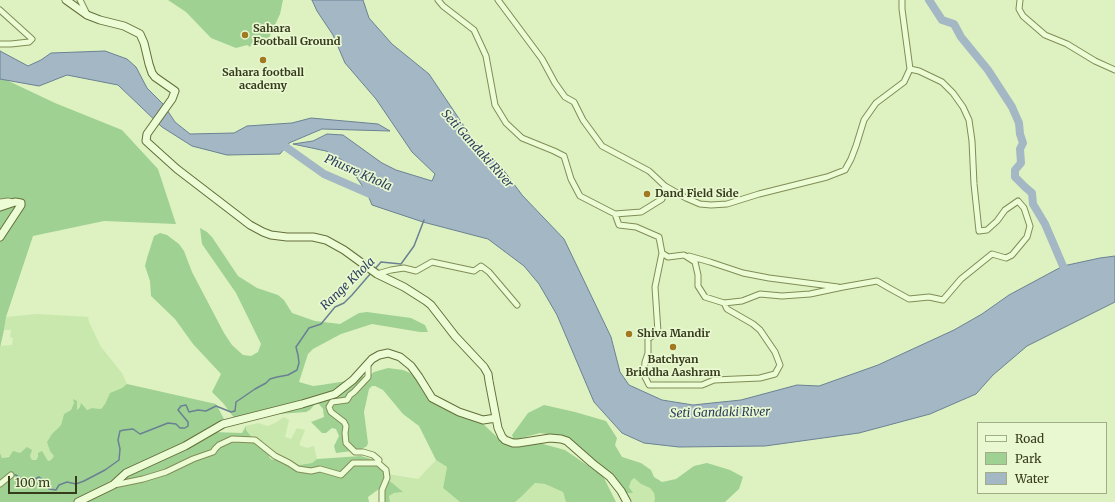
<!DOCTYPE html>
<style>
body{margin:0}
#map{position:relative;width:1115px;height:502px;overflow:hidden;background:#def2c1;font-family:Merriweather,serif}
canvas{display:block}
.legend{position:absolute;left:977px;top:422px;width:130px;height:72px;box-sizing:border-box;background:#e9f8d1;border:1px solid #a1ac89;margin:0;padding:5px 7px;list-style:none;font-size:12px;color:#363b1c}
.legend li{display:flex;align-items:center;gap:8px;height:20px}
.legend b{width:20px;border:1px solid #a1ac89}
.scale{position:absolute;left:8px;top:476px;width:69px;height:18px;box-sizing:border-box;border:2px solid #363b1c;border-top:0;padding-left:5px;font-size:12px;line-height:14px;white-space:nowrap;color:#363b1c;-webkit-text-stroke:3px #e9f8d1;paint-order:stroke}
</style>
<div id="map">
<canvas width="1115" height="502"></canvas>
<ul class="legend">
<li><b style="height:5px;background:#ecfcd5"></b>Road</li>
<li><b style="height:11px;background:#9fd193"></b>Park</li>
<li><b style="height:11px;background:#a4b7c4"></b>Water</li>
</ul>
<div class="scale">100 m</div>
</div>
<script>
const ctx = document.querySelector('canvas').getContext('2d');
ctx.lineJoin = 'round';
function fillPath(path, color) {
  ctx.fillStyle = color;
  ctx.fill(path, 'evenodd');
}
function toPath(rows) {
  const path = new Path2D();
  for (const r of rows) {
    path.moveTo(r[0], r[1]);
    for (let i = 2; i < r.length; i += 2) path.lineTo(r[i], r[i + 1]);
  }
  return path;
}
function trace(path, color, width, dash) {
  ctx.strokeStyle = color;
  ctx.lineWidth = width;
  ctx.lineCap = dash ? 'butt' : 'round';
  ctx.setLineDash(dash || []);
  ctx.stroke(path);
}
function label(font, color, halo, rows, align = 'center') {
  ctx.font = font + ' Merriweather,serif';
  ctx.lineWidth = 3.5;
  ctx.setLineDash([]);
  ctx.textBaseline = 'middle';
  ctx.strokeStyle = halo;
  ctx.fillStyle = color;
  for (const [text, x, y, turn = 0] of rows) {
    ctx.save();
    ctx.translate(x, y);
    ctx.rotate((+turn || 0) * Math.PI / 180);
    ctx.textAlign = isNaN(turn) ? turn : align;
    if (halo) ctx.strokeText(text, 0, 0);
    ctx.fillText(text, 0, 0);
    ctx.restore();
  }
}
const farmland = toPath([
 [37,314,89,317,88,319,90,324,101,347,122,373,127,384,122,388,110,393,105,404,101,409,92,408,87,410,84,407,80,407,77,410,77,401,74,403,71,410,64,414,61,425,57,429,54,456,51,460,48,461,44,456,38,457,35,460,32,460,30,456,24,450,20,453,2,458,0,453,0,348,1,346,12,345,13,338,10,337,11,330,4,330,6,317],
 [284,417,289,420,285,437,291,439,297,428,305,430,299,445,307,448,314,446,317,459,312,463,299,465,284,458,272,460,254,441,251,436,246,430,246,426,258,423,268,426,275,423],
 [436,460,447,467,443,488,460,502,390,502,389,496,394,493,402,492,391,482,388,480,388,474,418,479],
 [634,478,641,484,650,488,654,493,655,499,654,502,627,502,625,497,627,493,632,493,629,487,631,481],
 [535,483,545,484,563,492,566,502,515,502,521,497]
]);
const green = toPath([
 [168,0,283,0,280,14,269,38,252,43,250,47,247,45,236,48,211,38,186,12],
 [0,77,55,103,122,130,158,169,176,224,104,221,33,236,6,317,4,330,0,348],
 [200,228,207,232,212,237,238,276,257,288,278,295,284,300,292,313,315,321,340,324,359,313,367,312,411,318,425,325,428,332,420,332,372,324,341,334,313,349,308,354,299,382,313,386,321,385,353,380,360,376,368,377,374,372,388,368,403,370,410,373,444,408,466,418,481,422,497,437,512,443,543,444,565,450,603,476,616,502,566,502,563,492,545,484,535,483,521,497,515,502,460,502,443,488,447,467,436,460,419,426,403,414,383,390,375,386,372,386,369,389,364,412,368,443,367,446,360,450,336,453,334,446,339,436,336,429,332,428,326,433,322,433,311,422,324,417,323,409,319,404,315,404,310,410,306,412,265,415,242,423,238,423,223,403,212,392,221,374,193,344,175,319,151,296,150,281,145,266,147,258,154,236,160,233,167,235,179,244,184,251,192,272,224,333,232,345,243,355,251,356,258,352,261,344,236,293,202,244],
 [127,384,216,404,224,419,217,425,213,432,242,433,246,426,246,430,251,436,254,441,269,449,269,457,272,460,284,458,299,465,312,463,317,459,361,456,371,459,380,466,385,472,385,476,381,490,379,489,368,497,369,502,0,502,0,453,2,458,9,457,13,451,20,453,27,447,32,450,30,456,32,460,36,460,38,457,38,453,42,451,48,461,51,460,54,456,50,451,47,442,52,434,61,425,64,414,71,410,74,403,73,399,77,401,77,410,80,407,81,403,87,410,92,408,101,409,105,404,110,393,122,388],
 [544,405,575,412,606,421,617,438,615,445,622,457,641,463,651,470,654,477,662,482,676,479,694,466,707,463,730,470,743,477,739,489,725,502,654,502,655,499,654,493,650,488,641,484,634,478,631,481,629,487,633,493,627,493,625,497,568,437,540,433,514,440,512,435,528,413],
 [388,480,391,482,403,492,394,493,389,496,390,502,383,502,384,490]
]);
const water = toPath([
 [312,0,363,0,369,18,392,44,429,74,468,132,482,150,499,164,522,195,564,239,611,337,620,372,629,385,662,400,693,405,741,400,797,385,819,386,878,365,954,330,982,314,1009,295,1063,266,1100,258,1115,256,1115,302,1027,346,993,375,976,394,930,414,859,433,765,446,679,447,644,443,622,433,594,402,557,315,539,284,524,266,488,239,423,222,372,205,367,193,347,163,326,151,293,144,313,141,327,134,343,135,382,163,396,170,432,181,435,174,412,152,376,99,345,63,333,35,317,11,312,0],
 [0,51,28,66,41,60,51,53,105,51,127,59,136,67,147,88,163,104,175,122,190,134,234,133,247,126,292,123,311,118,378,124,390,131,322,129,289,143,280,154,227,155,192,146,162,127,118,85,67,75,39,86,0,79,0,51]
]);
const stream = toPath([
 [374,270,381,262,401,264,414,246,424,220],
 [13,475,16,475,27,483,39,477,47,483,49,489,56,490,59,485,67,482,76,484,84,481,105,470,119,460,120,449,118,440,120,431,124,430,133,429,140,434,168,423,176,424,180,428,185,428,188,426,188,422,178,410,181,406,186,405,189,412,198,410,206,411,216,406,231,412,235,411,236,402,255,389,266,383,270,379,277,377,288,375,297,370,299,363,298,355,296,347,309,328,321,324,335,307,344,303,352,295,371,273]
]);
const river = toPath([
 [929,0,942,20,954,24,961,37,988,70,1012,107,1019,123,1020,134,1023,143,1020,149,1021,163,1015,170,1015,177,1025,187,1032,193,1033,204,1045,224,1063,266,1069,276],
 [276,145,286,147,324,174,377,197]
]);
const street = toPath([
 [80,0,87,14],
 [438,0,443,6,474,30,486,56,495,105,506,123,522,138,554,151,564,156,571,179,580,196,615,214,641,212,662,199,665,186],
 [498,0,542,59,555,83,565,97,574,102,583,120,602,146,649,171,665,186,686,198,700,204,711,205,727,204,759,194,827,177,845,170,851,159,856,146,864,120,876,103,904,82,910,69,902,9,902,0],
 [1020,0,1019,9,1023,16,1045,35,1067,44,1095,61,1115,70],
 [0,10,32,39,29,42,11,44,0,44],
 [0,202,8,201,13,202],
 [615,214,619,225,636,227,659,237,662,253,655,287,658,332,648,339,648,353,645,362,644,375,649,385,702,385,714,380,760,378,775,374,780,365,775,352,760,330,753,324,727,309,724,303],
 [662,253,668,257,684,255,695,262,698,275,698,286,705,297,724,303,742,301,760,294,782,296,810,294,843,287,877,281,889,288,909,299,929,297,943,300,961,279,992,254,1006,258,1012,255,1027,237,1030,226,1024,208,1018,201,1005,210,997,221,987,230,979,231,974,184,972,141,969,120,963,107,953,93,942,82,919,71,910,69],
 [689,256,710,262,743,273,769,278,838,287],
 [377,274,391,270,404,268,416,271,432,262,474,271,481,266,489,272,517,305],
 [368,365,368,377,354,392,350,395,347,400,332,402,329,407,331,412,344,422,346,426,345,433,346,443,355,452,363,452,373,455,379,460,378,463,386,470,387,478,382,490,382,502],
 [0,484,11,475],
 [114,485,143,479,166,472,193,459,213,452,215,449,219,445,232,439,255,440,275,456,289,463,298,469,311,471,320,469,341,475,353,463,378,463]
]);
const secondary = toPath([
 [66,0,87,15,100,20,124,26,140,34,144,43,149,64,152,73,155,77,175,91,172,99,147,134,146,141,157,151,177,169,250,225,263,232,271,235,287,237,313,237,326,240,344,250,377,274,404,287,426,301,431,305,455,336,484,367,488,374,489,381,498,428,502,437,505,440,513,443,518,443,550,438,561,439,567,441,592,463,610,477,621,491,627,502],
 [0,207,15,202,21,203,21,205,0,237],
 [78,502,113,485,126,473,185,446,223,424,302,404,335,394,353,380,372,359,379,355,388,353,400,357,411,366,419,377,432,398,459,412,483,420,496,418]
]);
const markers = [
 [245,35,4,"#a17921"],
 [263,60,4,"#a17921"],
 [647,194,4,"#a17921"],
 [629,334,4,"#a17921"],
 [673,347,4,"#a17921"]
];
const poiNames = [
 ["Sahara",253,29],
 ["Football Ground",253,42],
 ["Sahara football",263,73,"center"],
 ["academy",263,86,"center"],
 ["Dand Field Side",655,194],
 ["Shiva Mandir",637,334],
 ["Batchyan",673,360,"center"],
 ["Briddha Aashram",673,373,"center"]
];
const waterNames = [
 ["Seti Gandaki River",477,149,48],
 ["Phusre Khola",358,173,24],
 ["Range Khola",348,284,-44],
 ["Seti Gandaki River",720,413,-1]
];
fillPath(farmland, '#c9e8ad');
fillPath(green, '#9fd193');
fillPath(water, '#a4b7c4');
trace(water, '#6a8193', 1);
trace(stream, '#6a8193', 1.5);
trace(river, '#a4b7c4', 8);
trace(street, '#818d56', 7);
trace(secondary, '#646f3a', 9);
trace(street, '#ecfcd5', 5);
trace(secondary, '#ecfcd5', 7);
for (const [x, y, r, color] of markers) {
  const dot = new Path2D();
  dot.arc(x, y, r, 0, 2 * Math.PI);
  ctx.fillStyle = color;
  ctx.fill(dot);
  trace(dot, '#e9f8d1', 1.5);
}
label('bold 11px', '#363b1c', '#e9f8d1', poiNames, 'left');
label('italic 12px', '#2a3d5c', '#e9f8d1', waterNames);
</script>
